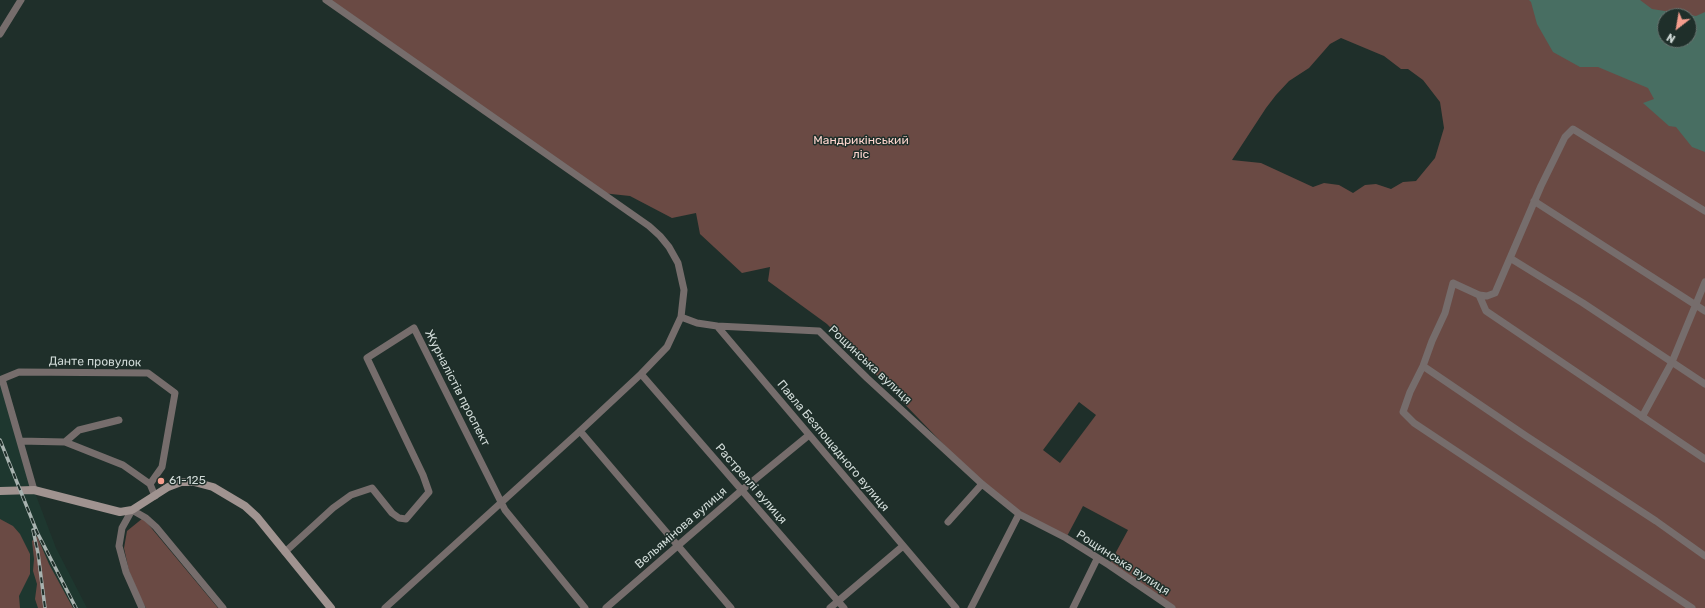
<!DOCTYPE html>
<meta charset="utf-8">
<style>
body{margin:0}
#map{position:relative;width:1705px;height:608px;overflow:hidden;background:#1f2f2a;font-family:Rubik,sans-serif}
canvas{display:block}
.north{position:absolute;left:1657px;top:8px;width:40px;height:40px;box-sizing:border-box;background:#1f2f2a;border:1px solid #66736f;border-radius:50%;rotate:211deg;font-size:11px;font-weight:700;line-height:16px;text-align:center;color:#d0dad7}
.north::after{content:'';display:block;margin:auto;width:14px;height:18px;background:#f49d8d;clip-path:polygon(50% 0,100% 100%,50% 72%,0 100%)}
</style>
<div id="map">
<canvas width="1705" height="608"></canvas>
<div class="north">N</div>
</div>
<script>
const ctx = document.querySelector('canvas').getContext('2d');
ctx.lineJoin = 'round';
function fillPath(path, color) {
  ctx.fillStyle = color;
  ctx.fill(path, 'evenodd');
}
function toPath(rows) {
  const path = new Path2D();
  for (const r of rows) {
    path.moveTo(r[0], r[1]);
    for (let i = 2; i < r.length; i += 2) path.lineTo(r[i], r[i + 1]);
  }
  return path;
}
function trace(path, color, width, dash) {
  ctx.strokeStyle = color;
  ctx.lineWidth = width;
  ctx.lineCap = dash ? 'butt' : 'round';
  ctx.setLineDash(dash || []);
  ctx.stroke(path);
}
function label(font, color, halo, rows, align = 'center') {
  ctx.font = font + ' Rubik,sans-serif';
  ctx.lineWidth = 3;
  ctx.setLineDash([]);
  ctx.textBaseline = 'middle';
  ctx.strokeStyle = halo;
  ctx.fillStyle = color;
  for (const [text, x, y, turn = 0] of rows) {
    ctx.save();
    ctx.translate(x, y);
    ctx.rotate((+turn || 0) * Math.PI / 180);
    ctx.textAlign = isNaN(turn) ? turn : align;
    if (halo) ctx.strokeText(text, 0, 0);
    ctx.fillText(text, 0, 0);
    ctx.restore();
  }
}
const built = toPath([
 [0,373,34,490,56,548,87,608,0,608]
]);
const green = toPath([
 [326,0,1705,0,1705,608,1172,608,1109,565,1128,530,1083,506,1066,538,1036,524,982,484,827,324,768,281,770,267,742,273,700,234,696,213,672,218,630,196,602,193],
 [1665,16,1689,16,1689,40,1665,40],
 [1341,38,1384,56,1401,69,1408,69,1423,80,1440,102,1444,128,1435,158,1416,181,1403,182,1391,189,1376,184,1365,185,1353,193,1339,185,1324,183,1313,187,1261,163,1232,160,1266,108,1276,95,1289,81,1309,68,1330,44],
 [1079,402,1096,415,1060,463,1043,450],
 [143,518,218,608,146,608,140,597,129,571,124,548,127,531],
 [0,519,13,526,20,534,30,554,30,574,19,596,20,608,0,608],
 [37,536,49,564,73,608,38,608,35,599,37,584,33,571,34,559,32,541]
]);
const water = toPath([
 [1529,0,1640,0,1652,9,1696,16,1705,12,1705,152,1692,147,1676,127,1669,126,1643,103,1654,99,1648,88,1598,67,1580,67,1553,52,1537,24,1531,2],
 [1665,16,1689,16,1689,40,1665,40]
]);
const minor = toPath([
 [326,0,649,226,660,236,669,247,678,263,684,290,681,317,667,347,641,374,580,431,385,608],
 [0,34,21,0],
 [1534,201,1705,311],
 [1510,258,1583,303,1705,384],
 [1479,295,1486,311,1705,459],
 [681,317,697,323,717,326,956,608],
 [717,326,819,331,867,378,982,484,1019,514,1066,538,1109,565,1172,608],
 [1423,366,1526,436,1656,521,1705,556],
 [641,374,844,608],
 [1642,417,1672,362,1705,282],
 [580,431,731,608],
 [20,441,65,442,123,465,150,484,155,496],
 [65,442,79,430,119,420],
 [34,490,2,379,19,372,148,373,175,393,162,467,150,484],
 [948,522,982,484],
 [285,552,333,508,351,495,372,488,392,513,399,518,406,519,429,492,423,475,367,358,414,328,505,510,585,608],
 [142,608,126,572,119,546,122,528,132,510,146,518,156,527,223,608],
 [606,608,742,490,809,435],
 [830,608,903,546],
 [971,608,1019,514],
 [1073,608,1097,559],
 [1692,608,1414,423,1403,412,1410,392,1423,366,1432,341,1445,313,1453,283,1479,295,1487,296,1495,293,1541,186,1565,137,1573,129,1705,211]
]);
const secondary = toPath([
 [0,491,34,490,120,512,132,510,168,487,181,482,194,482,213,487,245,506,257,517,331,608]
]);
const rail = toPath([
 [0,440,37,532,76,608],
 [33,530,38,553,45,608]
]);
const markers = [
 [161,481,4,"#f49d8d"]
];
const parkNames = [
 ["Мандрикінський",861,141],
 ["ліс",861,155]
];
const streetNames = [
 ["Данте провулок",95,362,1],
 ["Рощинська вулиця",870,365,43],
 ["Журналістів проспект",457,388,63],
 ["Павла Безпощадного вулиця",833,446,50],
 ["Растреллі вулиця",751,484,49],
 ["Вельямінова вулиця",681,528,-41],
 ["Рощинська вулиця",1123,563,33]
];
const poiNames = [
 ["61-125",169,481]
];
fillPath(built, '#1e372f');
fillPath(green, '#6a4a44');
fillPath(water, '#486e62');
trace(minor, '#766d6c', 7);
trace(secondary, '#a09390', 8);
trace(rail, '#a7b2af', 3.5);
trace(rail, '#1f2f2a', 2, [6]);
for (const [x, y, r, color] of markers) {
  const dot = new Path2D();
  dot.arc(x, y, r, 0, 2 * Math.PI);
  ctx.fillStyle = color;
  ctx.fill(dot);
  trace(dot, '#1f2f2a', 1.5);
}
label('12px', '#fdd5ce', '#1f2f2a', parkNames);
label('12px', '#d0dad7', '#1f2f2a', streetNames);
label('12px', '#d0dad7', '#1f2f2a', poiNames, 'left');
</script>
